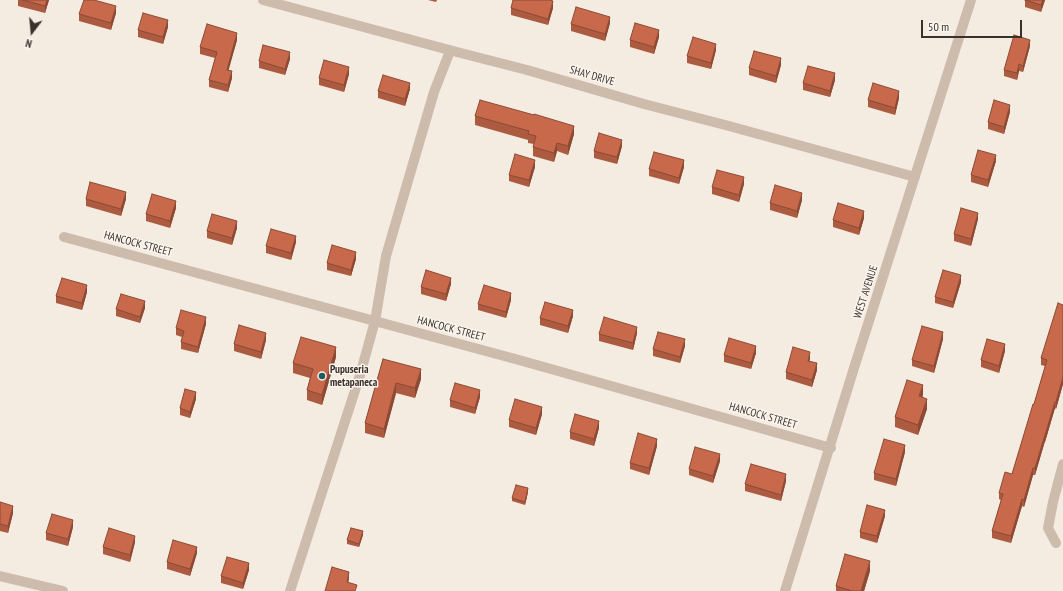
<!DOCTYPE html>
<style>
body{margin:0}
#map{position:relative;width:1063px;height:591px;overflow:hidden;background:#f4ebe1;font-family:"PT Sans Narrow",sans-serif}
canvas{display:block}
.north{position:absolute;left:12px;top:12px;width:40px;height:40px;-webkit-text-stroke:3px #fbf5ee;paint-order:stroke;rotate:196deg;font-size:11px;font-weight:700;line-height:16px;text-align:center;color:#3b302b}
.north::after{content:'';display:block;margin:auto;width:14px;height:18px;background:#3b302b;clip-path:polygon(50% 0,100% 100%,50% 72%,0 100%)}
.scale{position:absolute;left:921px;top:20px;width:101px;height:18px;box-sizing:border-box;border:2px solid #3b302b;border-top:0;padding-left:5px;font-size:12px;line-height:14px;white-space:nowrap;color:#3b302b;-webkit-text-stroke:3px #fbf5ee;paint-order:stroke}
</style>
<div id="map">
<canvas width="1063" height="591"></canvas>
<div class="north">N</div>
<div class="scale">50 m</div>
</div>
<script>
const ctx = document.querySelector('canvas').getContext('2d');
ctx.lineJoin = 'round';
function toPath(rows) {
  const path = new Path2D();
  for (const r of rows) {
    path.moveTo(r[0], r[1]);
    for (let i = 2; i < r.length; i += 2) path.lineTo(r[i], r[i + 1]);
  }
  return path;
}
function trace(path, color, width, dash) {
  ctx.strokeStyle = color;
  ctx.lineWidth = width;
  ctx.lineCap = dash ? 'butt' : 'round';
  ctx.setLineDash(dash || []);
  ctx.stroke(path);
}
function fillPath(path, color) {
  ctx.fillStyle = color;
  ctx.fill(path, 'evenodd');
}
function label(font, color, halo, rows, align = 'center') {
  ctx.font = font + ' "PT Sans Narrow",sans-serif';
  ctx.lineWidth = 3;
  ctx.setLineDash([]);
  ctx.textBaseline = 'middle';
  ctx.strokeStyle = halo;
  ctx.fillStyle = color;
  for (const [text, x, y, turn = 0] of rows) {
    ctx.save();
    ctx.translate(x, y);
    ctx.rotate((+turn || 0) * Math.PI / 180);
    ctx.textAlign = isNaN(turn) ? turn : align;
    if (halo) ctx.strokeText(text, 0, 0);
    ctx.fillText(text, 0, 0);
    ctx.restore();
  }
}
const minor = toPath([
 [263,0,453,51,527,70,644,104,729,126,915,177],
 [64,237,519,360,831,448],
 [1056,543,1048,528,1053,502,1063,464],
 [0,576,63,591],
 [290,591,360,375,375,321,386,256,434,92,450,51],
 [785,591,854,368,971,0]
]);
const wall = toPath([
 [18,0,49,0,45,13,18,6],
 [428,0,437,0,436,2],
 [1025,0,1045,0,1041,12,1025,7],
 [511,8,553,8,548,25,511,15],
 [116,13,111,30,79,21,79,14],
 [610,23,605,41,571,31,571,24],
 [168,27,163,44,138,37,138,30],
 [659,37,654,54,630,47,630,40],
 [237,40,228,70,232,78,228,92,209,87,209,80,215,58,200,54,200,47],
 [1030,46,1023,72,1019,71,1017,80,1004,76,1004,70],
 [716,50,711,69,687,63,687,56],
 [290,59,285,75,259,68,259,61],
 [781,65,776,83,749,75,749,68],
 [349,74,344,92,319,85,319,78],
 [835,80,830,97,803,90,803,83],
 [410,89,405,106,378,98,378,91],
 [899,98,895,115,868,107,868,100],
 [1010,112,1004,134,988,129,988,122],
 [475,116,574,134,568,155,557,151,554,162,533,156,533,147,534,144,528,143,528,140,475,125],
 [622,146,617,164,594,158,594,151],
 [996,161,988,187,971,182,971,175],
 [535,167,529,187,509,181,509,175],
 [684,167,679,184,649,176,649,169],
 [744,184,739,202,712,194,712,187],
 [86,199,126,199,121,216,86,206],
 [802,200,797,218,770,210,770,203],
 [176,208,170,228,146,221,146,214],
 [864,218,859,235,833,227,833,220],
 [978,219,971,246,954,241,954,234],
 [237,228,232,245,207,238,207,231],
 [296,242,291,260,266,253,266,246],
 [356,259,351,276,327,270,327,263],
 [961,282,953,308,935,303,935,297],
 [451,284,446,301,421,294,421,287],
 [87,292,82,310,56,303,56,296],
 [511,300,506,318,478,310,478,304],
 [1063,305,1063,384,1056,409,1055,408,1045,442,1045,441,1035,475,1033,475,1024,507,1022,506,1011,543,992,538,992,531,1001,500,999,499,999,493,1012,474,1034,404,1045,366,1041,365,1041,358],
 [145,308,140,323,116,316,116,309],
 [573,316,568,333,540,325,540,318],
 [206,324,198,353,181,349,181,342,182,337,176,335,176,328],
 [637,333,633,350,599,341,599,334],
 [943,339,934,373,912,366,912,360],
 [266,340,261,359,234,351,234,344],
 [685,346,680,363,653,356,653,349],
 [1005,351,999,373,981,367,981,360],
 [756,353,751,369,724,362,724,355],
 [336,357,322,405,307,400,307,390,310,378,293,373,293,363],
 [383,359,421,379,415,398,396,393,384,438,365,433,365,423],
 [810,359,809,361,817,370,812,387,786,379,786,372],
 [923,395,922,397,927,409,918,435,895,427,895,417],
 [480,397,475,414,450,407,450,400],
 [196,399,190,418,180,415,180,408],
 [542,414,536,435,509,427,509,420],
 [599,428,594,446,570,439,570,432],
 [657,446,649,475,630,469,630,463],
 [905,452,896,486,874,480,874,473],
 [720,461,713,483,689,475,689,469],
 [786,481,781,501,745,491,745,484],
 [528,492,525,505,512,501,512,498],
 [0,502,13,513,8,533,0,531],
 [885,516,877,543,860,538,860,532],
 [73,527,68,546,46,540,46,533],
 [363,535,359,547,347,544,347,540],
 [135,542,130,562,103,554,103,547],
 [197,553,190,576,167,569,167,562],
 [249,570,243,589,221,583,221,576],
 [870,571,864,591,836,591,836,586]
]);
const shadedWall = toPath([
 [47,0,49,0,45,13,45,6],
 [1043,0,1045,0,1041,12,1041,5],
 [553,1,553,8,548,25,548,19],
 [116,6,116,13,111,30,111,23],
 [610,17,610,23,605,41,605,34],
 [168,20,168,27,163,44,163,37],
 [659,30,659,37,654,54,654,47],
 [237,33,237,40,227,76,227,70],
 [1030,40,1030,46,1023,72,1023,66],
 [716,44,716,50,711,69,711,63],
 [290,52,290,59,285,75,285,69],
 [781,58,781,65,776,83,776,76],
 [1019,64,1019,71,1017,80,1017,73],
 [349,67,349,74,344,92,344,85],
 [232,71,232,78,228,92,228,85],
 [835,73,835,80,830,97,830,91],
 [410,83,410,89,405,106,405,99],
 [899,91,899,98,895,115,895,108],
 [1010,105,1010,112,1004,134,1004,127],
 [574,126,574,134,568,155,568,146],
 [622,140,622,146,617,164,617,157],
 [557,143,557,151,554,162,554,153],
 [996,155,996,161,988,187,988,180],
 [535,160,535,167,529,187,529,180],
 [684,160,684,167,679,184,679,178],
 [744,177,744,184,739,202,739,195],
 [126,192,126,199,121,216,121,209],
 [802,193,802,200,797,218,797,211],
 [176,201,176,208,170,228,170,221],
 [864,211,864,218,859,235,859,228],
 [978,213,978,219,971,246,971,239],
 [237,221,237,228,232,245,232,238],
 [296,236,296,242,291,260,291,253],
 [356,252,356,259,351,276,351,270],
 [961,275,961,282,953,308,953,302],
 [451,278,451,284,446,301,446,294],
 [87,285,87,292,82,310,82,303],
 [511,293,511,300,506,318,506,312],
 [145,301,145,308,140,323,140,317],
 [573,310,573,316,568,333,568,326],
 [206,317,206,324,198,353,198,347],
 [637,327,637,333,633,350,633,343],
 [943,332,943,339,934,373,934,366],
 [266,333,266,340,261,359,261,352],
 [685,339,685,346,680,363,680,357],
 [1005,344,1005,351,999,373,999,366],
 [756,346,756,353,751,369,751,363],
 [336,347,336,357,322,405,322,395],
 [810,352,810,359,808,367,808,361],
 [817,363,817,370,812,387,812,380],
 [421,369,421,379,415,398,415,388],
 [1063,377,1063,384,1056,409,1056,402],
 [396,383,396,393,384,438,384,429],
 [923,385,923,395,919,406,919,396],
 [480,390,480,397,475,414,475,408],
 [196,392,196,399,190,418,190,412],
 [927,399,927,409,918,435,918,425],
 [1055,402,1055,408,1045,442,1045,435],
 [542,407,542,414,536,435,536,428],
 [599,421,599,428,594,446,594,439],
 [1045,435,1045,441,1035,475,1035,468],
 [657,439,657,446,649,475,649,468],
 [905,445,905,452,896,486,896,479],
 [720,454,720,461,713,483,713,476],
 [1033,468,1033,475,1024,507,1024,500],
 [786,474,786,481,781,501,781,495],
 [528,488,528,492,525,505,525,502],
 [1022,499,1022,506,1011,543,1011,536],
 [13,506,13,513,8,533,8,526],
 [885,510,885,516,877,543,877,536],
 [73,520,73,527,68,546,68,539],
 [363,531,363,535,359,547,359,544],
 [135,536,135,542,130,562,130,555],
 [197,547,197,553,190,576,190,569],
 [870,561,870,571,864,591,861,591],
 [249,563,249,570,243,589,243,583],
 [349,572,349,579,347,588,347,582]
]);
const building = toPath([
 [23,0,47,0,45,6,23,0],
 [84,0,94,0,116,6,111,23,79,14,84,0],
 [513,0,550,0,553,1,548,19,511,8,513,0],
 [1025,0,1043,0,1041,5,1025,0],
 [576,7,610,17,605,34,571,24,576,7],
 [143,13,168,20,163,37,138,30,143,13],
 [635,23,659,30,654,47,630,40,635,23],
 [207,24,237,33,227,70,232,71,228,85,209,80,217,52,200,47,207,24],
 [1014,35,1030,40,1023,66,1019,64,1017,73,1004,70,1014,35],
 [693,37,716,44,711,63,687,56,693,37],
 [263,45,290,52,285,69,259,61,263,45],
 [754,51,781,58,776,76,749,68,754,51],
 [324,60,349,67,344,85,319,78,324,60],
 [808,66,835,73,830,91,803,83,808,66],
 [383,75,410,83,405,99,378,91,383,75],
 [873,83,899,91,895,108,868,100,873,83],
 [480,100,534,115,534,114,574,126,568,146,557,143,554,153,533,147,536,136,528,134,529,131,475,116,480,100],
 [994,100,1010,105,1004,127,988,122,994,100],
 [599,133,622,140,617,157,594,151,599,133],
 [978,150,996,155,988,180,971,175,978,150],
 [654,152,684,160,679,178,649,169,654,152],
 [515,154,535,160,529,180,509,175,515,154],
 [717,170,744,177,739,195,712,187,717,170],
 [90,182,126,192,121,209,86,199,90,182],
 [775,185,802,193,797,211,770,203,775,185],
 [152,194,176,201,170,221,146,214,152,194],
 [838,203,864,211,859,228,833,220,838,203],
 [961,208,978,213,971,239,954,234,961,208],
 [212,214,237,221,232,238,207,231,212,214],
 [271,229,296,236,291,253,266,246,271,229],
 [332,245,356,252,351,270,327,263,332,245],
 [426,270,451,278,446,294,421,287,426,270],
 [943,270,961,275,953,302,935,297,943,270],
 [62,278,87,285,82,303,56,296,62,278],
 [484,285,511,293,506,312,478,304,484,285],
 [121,294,145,301,140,317,116,309,121,294],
 [545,302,573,310,568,326,540,318,545,302],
 [1058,303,1063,305,1063,377,1056,402,1055,402,1035,468,1033,468,1024,500,1022,499,1011,536,992,531,1003,494,999,493,1005,472,1012,474,1033,404,1034,404,1047,360,1041,358,1058,303],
 [181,310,206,317,198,347,181,342,184,331,176,328,181,310],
 [604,317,637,327,633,343,599,334,604,317],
 [239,325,266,333,261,352,234,344,239,325],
 [922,326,943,332,934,366,912,360,922,326],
 [658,332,685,339,680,357,653,349,658,332],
 [301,337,336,347,322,395,307,390,313,369,293,363,301,337],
 [729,338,756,346,751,363,724,355,729,338],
 [987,339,1005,344,999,366,981,360,987,339],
 [793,347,810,352,808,361,817,363,812,380,786,372,793,347],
 [383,359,421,369,415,388,396,383,384,429,365,423,383,359],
 [907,380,923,385,919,396,927,399,918,425,895,417,907,380],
 [455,383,480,390,475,408,450,400,455,383],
 [185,389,196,392,190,412,180,408,185,389],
 [515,399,542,407,536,428,509,420,515,399],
 [575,414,599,421,594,439,570,432,575,414],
 [638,433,657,439,649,468,630,463,638,433],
 [884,439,905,445,896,479,874,473,884,439],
 [695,447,720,454,713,476,689,469,695,447],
 [751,464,786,474,781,495,745,484,751,464],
 [516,485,528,488,525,502,512,498,516,485],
 [0,502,13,506,8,526,0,524,0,502],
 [867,505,885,510,877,536,860,532,867,505],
 [52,514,73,520,68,539,46,533,52,514],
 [109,528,135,536,130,555,103,547,109,528],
 [351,528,363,531,359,544,347,540,351,528],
 [173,540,197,547,190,569,167,562,173,540],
 [845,554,870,561,861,591,852,591,836,586,845,554],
 [227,557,249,563,243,583,221,576,227,557],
 [332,567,349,572,347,582,357,585,355,591,325,591,332,567]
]);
const markers = [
 [322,376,4,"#1f5a5e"]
];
const streetNames = [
 ["SHAY DRIVE",592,76,16],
 ["HANCOCK STREET",138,244,15],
 ["WEST AVENUE",866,292,-72],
 ["HANCOCK STREET",451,329,15],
 ["HANCOCK STREET",763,416,16]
];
const poiNames = [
 ["Pupuseria",330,370],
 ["metapaneca",330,383]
];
trace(minor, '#cdbbac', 10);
fillPath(wall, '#ac5a40');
fillPath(shadedWall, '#8c4a34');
fillPath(building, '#c8694b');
trace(building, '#8c4a34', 1);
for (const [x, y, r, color] of markers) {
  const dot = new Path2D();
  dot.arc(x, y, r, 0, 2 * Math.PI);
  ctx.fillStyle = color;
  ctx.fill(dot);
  trace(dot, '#fbf5ee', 1.5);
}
label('11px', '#3b302b', '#fbf5ee', streetNames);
label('bold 11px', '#3b302b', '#fbf5ee', poiNames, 'left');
</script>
